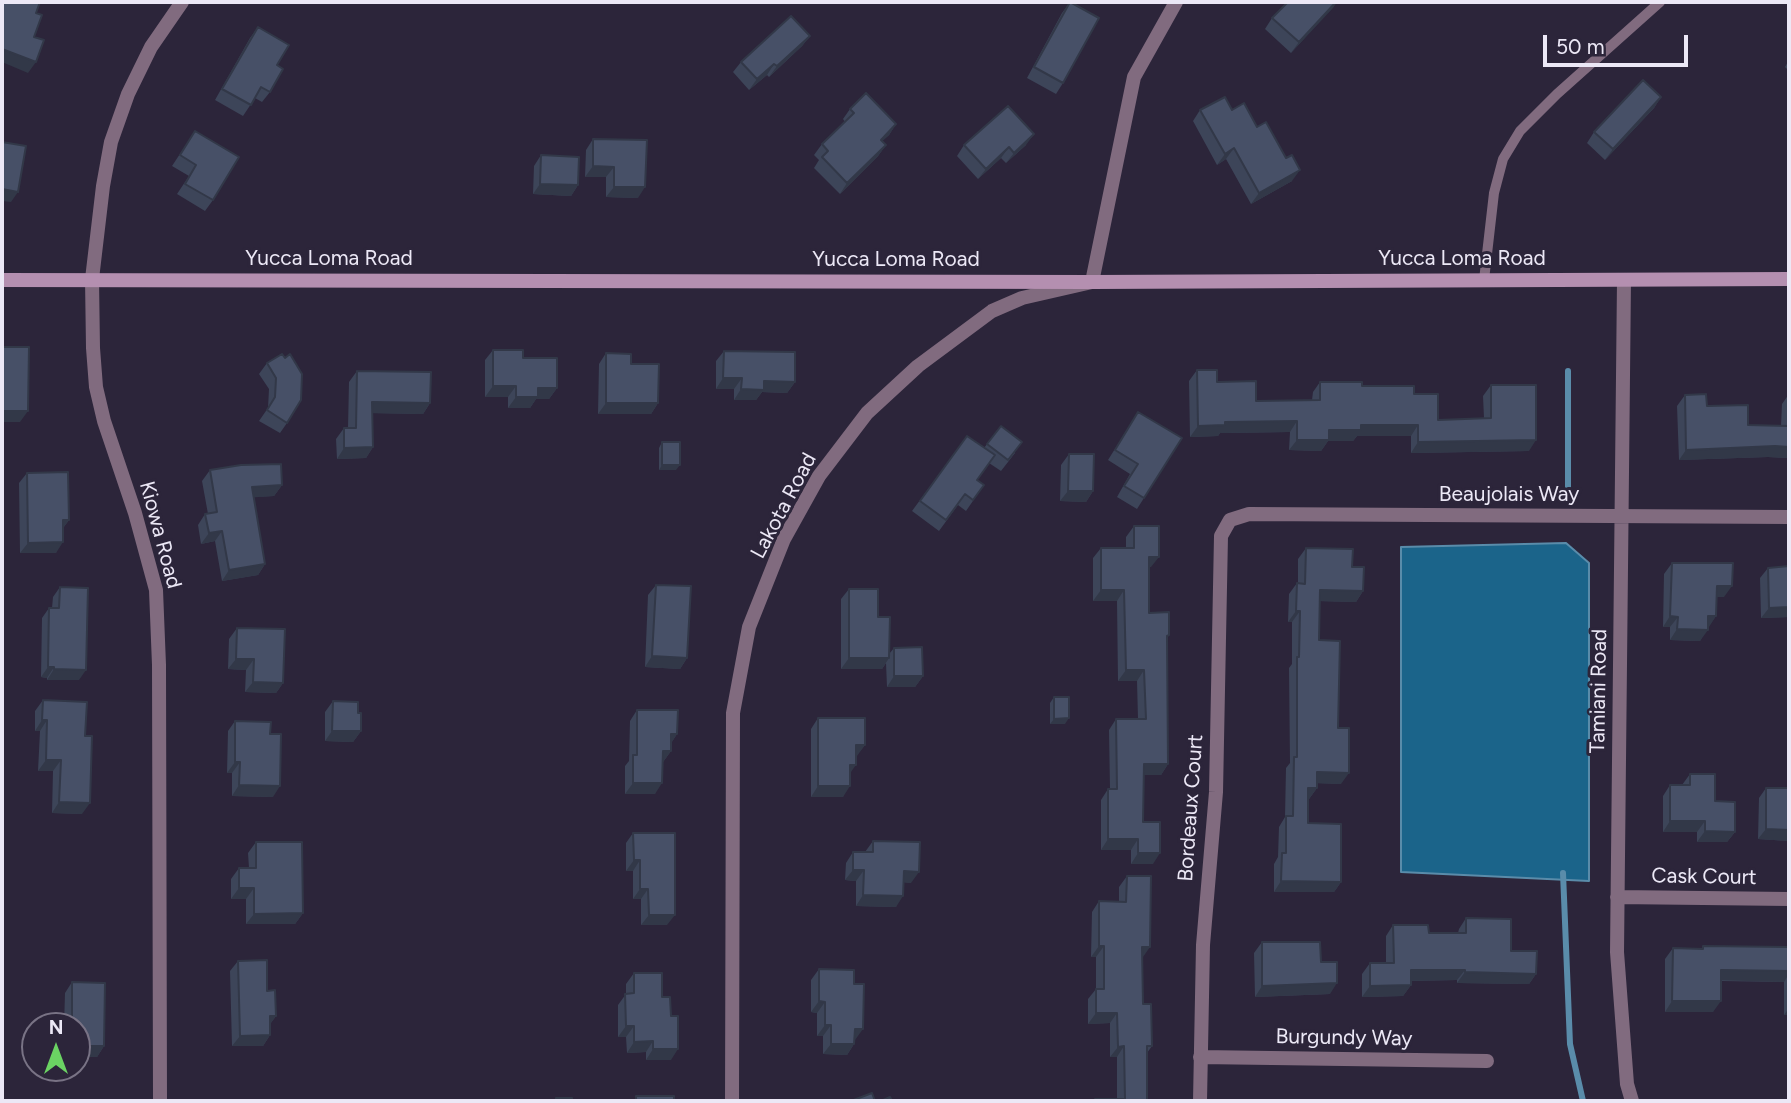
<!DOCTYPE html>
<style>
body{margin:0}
#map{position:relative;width:1791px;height:1103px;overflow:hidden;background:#2c253a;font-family:Figtree,sans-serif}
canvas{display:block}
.frame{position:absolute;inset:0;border:4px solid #ece8f6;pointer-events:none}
.north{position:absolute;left:21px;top:1012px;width:70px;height:70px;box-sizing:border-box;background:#2c253a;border:2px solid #797385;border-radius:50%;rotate:0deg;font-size:19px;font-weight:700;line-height:28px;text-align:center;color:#ece8f6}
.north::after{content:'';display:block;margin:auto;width:24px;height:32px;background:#6bd363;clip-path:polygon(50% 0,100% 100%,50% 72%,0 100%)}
.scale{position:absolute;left:1543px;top:35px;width:145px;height:32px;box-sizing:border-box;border:4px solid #ece8f6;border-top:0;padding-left:9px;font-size:21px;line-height:24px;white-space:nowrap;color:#ece8f6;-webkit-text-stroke:5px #2c253a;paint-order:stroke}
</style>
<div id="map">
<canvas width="1791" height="1103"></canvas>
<div class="frame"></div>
<div class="north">N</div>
<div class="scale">50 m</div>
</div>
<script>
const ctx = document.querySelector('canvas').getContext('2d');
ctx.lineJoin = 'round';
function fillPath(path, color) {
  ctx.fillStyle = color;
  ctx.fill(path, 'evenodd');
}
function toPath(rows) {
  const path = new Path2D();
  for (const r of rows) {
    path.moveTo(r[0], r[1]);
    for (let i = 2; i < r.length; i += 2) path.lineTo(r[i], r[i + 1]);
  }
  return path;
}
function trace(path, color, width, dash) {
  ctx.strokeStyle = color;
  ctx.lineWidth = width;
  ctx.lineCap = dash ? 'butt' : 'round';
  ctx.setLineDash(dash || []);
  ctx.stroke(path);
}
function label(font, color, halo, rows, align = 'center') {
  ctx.font = font + ' Figtree,sans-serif';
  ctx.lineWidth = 6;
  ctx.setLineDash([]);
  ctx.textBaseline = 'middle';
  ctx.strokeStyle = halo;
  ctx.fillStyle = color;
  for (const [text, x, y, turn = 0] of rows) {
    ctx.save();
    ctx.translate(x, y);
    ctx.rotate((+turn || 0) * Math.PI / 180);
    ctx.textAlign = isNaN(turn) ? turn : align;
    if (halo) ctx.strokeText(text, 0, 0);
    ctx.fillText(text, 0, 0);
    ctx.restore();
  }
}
const water = toPath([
 [1566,543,1589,563,1589,881,1401,872,1401,547,1566,543]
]);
const stream = toPath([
 [1568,371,1568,491],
 [1563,873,1570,1044,1583,1101]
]);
const service = toPath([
 [1484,280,1494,193,1503,159,1520,131,1557,94,1660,2]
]);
const minor = toPath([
 [1624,280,1617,952,1627,1084,1632,1101],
 [1617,897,1789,899],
 [1200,1057,1487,1061],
 [732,1101,733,713,749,627,784,539,819,476,867,413,918,366,992,311,1022,298,1092,282,1134,77,1176,2],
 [1200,1101,1203,945,1216,792,1221,536,1230,520,1249,514,1789,517]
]);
const tertiary = toPath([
 [160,1101,159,665,156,590,135,513,104,421,96,387,93,348,92,279,103,186,111,142,128,94,151,47,182,2]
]);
const secondary = toPath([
 [2,280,1092,282,1789,279]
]);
const wall = toPath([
 [1070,2,1063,83,1056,94,1027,78,1062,13],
 [1288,2,1337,2,1291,53,1265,29,1272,18],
 [258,27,277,65,270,92,262,102,255,98,243,116,215,100,250,38],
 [810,36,802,46,769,77,767,75,749,90,733,72,741,62],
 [1789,60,1789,71,1785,67],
 [1661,97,1654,108,1605,160,1587,143,1594,132],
 [850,109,896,124,889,135,882,141,886,145,878,156,840,194,814,168,819,160,814,155,822,144,845,122,843,119],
 [1200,110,1232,110,1257,127,1292,181,1251,204,1226,159,1217,165,1193,121],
 [195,131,213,200,205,211,177,194,189,176,172,166],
 [593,139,638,198,606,197,606,177,585,177,586,150],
 [964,145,1026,145,1006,163,1001,158,978,179,957,156],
 [541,155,578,185,571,196,533,194,534,166],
 [493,350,523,358,557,388,549,399,536,399,530,408,508,408,508,397,485,397,485,360],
 [724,351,795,382,787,393,762,392,756,400,734,400,734,389,716,389,716,361],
 [606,353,631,364,658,403,651,414,598,414,599,364],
 [282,354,287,423,280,433,259,421,268,408,269,389,259,374,267,363],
 [1197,370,1217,382,1256,401,1312,400,1313,392,1320,382,1414,394,1438,420,1484,418,1483,396,1491,385,1529,451,1411,453,1411,436,1357,436,1353,441,1328,441,1321,451,1289,450,1290,432,1220,433,1218,436,1190,437,1189,381],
 [357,371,430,403,423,414,372,413,373,447,366,458,337,459,336,439,344,428,348,428,349,382],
 [1789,394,1789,458,1768,457,1679,460,1677,406,1685,395,1748,425,1781,426,1782,404],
 [1138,412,1144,498,1137,509,1117,497,1130,474,1108,460],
 [1001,426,1015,453,1001,471,989,463,977,480,984,485,966,511,958,505,939,531,912,511,967,436,984,448],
 [662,442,676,470,659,470,659,448],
 [1069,454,1093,491,1086,502,1060,501,1061,465],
 [210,470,282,485,274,496,253,497,265,564,258,575,222,581,215,541,201,544,198,525,205,514,208,514,202,481],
 [27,473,69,520,63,528,56,553,20,553,19,483],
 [1134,526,1151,567,1149,567,1149,613,1167,639,1168,764,1161,775,1144,775,1143,822,1153,864,1131,864,1131,850,1101,850,1101,800,1108,789,1110,789,1109,730,1116,719,1138,719,1137,681,1118,681,1117,601,1093,601,1093,558,1101,548,1126,548,1126,537],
 [1306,548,1352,567,1363,591,1356,602,1320,601,1319,640,1338,728,1341,784,1317,783,1317,788,1309,799,1308,799,1308,823,1341,882,1334,892,1274,892,1274,864,1278,857,1279,827,1285,817,1286,768,1290,763,1289,668,1292,664,1292,622,1288,622,1289,594,1297,583,1298,583,1298,559],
 [1672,563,1724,597,1717,597,1716,616,1708,627,1700,641,1670,640,1670,627,1663,627,1664,574],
 [1789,566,1789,617,1761,618,1760,578,1768,568],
 [656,585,687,658,680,669,645,667,648,595],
 [60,587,79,680,47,680,47,678,41,677,42,618,49,608,52,608,53,597],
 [849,589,878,617,889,654,894,648,923,676,915,687,887,687,886,663,882,669,841,669,841,599],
 [237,628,283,683,276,693,245,692,246,670,228,669,229,639],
 [1054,697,1065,724,1050,724,1050,703],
 [43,700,82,814,52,813,53,771,38,771,40,731,35,731,35,711],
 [333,701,361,731,353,742,325,741,325,712],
 [637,710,677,734,671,743,671,751,663,762,655,794,625,794,625,766,629,761,630,721],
 [818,718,865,745,856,756,843,797,811,797,811,729],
 [235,721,273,797,232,796,232,773,227,773,228,731],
 [1690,774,1715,801,1735,832,1727,842,1697,842,1697,832,1663,832,1663,796,1670,785,1682,785],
 [1766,788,1789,788,1789,841,1758,839,1759,798],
 [633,833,667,925,641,925,641,899,633,899,633,871,626,871,626,843],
 [873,841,911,883,904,882,896,907,856,906,856,881,845,880,846,863,853,852,865,852],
 [256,842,303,913,295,924,246,924,246,899,231,899,231,879,239,868,249,868,248,853],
 [1127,876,1142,957,1143,1004,1152,1046,1147,1053,1147,1101,1094,1101,1095,1099,1117,1099,1117,1057,1110,1057,1110,1023,1088,1024,1088,999,1096,989,1096,957,1091,957,1092,912,1099,901,1119,902,1119,887],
 [1466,918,1511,951,1536,974,1529,984,1457,983,1457,980,1411,981,1411,985,1403,996,1362,997,1362,974,1370,963,1386,963,1386,936,1393,925,1429,933,1458,933,1459,929],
 [1262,942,1321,962,1330,994,1255,997,1254,953],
 [1703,946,1789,947,1789,1015,1784,1015,1784,982,1721,981,1713,1012,1665,1012,1665,959,1673,948,1701,949],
 [238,961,267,991,276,1016,270,1024,270,1035,263,1046,232,1046,230,971],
 [819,969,855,1040,854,1040,854,1044,847,1055,823,1054,823,1036,817,1036,817,1013,811,1012,811,980],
 [634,973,662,997,671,1060,646,1060,646,1052,627,1053,626,1037,618,1037,618,1005,626,994,626,984],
 [72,982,104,1046,97,1057,77,1057,77,1026,64,1026,65,993]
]);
const shadedWall = toPath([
 [1336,2,1337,2,1333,8,1291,53,1299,42],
 [810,36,802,46,769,77,777,66],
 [2,49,36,62,28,73,2,62],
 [774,64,767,75,749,90,757,79],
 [1661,97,1654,108,1605,160,1613,149],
 [896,124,889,135,873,150,881,140],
 [1034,134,1026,145,1006,163,1014,153],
 [886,145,878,156,840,194,847,183],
 [1009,147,1001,158,978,179,986,169],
 [1234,148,1226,159,1217,165,1225,154],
 [593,166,614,167,606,177,585,177],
 [1300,170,1292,181,1251,204,1259,193],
 [540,184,578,185,571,196,533,194],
 [614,187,645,187,638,198,606,197],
 [2,189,18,192,11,202,2,201],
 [723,378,742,378,734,389,716,389],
 [764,381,795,382,787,393,762,392,756,400,734,400,741,389],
 [493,386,516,386,508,397,485,397],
 [538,388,557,388,549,399,536,399,530,408,508,408,516,397],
 [372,402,430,403,423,414,364,413],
 [606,403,658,403,651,414,598,414],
 [2,411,28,411,20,422,2,422],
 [1297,421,1290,432,1220,433,1218,436,1190,437,1198,426,1225,422],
 [1361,425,1418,425,1411,436,1357,436,1353,441,1328,441,1321,451,1289,450,1297,440,1329,430],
 [1536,440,1529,451,1411,453,1418,442],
 [1775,446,1789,447,1789,458,1768,457,1679,460,1686,450],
 [373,447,366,458,337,459,344,448],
 [662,465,680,465,676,470,659,470],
 [282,485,274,496,244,498,252,487],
 [1068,491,1093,491,1086,502,1060,501],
 [63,520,69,520,61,531],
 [222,531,215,541,201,544,209,533],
 [63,542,56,553,20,553,28,543],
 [1149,557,1159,557,1151,567,1141,567],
 [265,564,258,575,222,581,229,570],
 [1717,586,1732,586,1724,597,1710,597],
 [1101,590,1124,590,1117,601,1093,601],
 [1320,590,1363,591,1356,602,1313,601],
 [1789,607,1789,617,1761,618,1769,608],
 [1296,611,1300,611,1292,622,1288,622],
 [1670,616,1678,617,1670,627,1663,627],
 [1708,616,1716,616,1709,627,1700,626],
 [1677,629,1708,630,1700,641,1670,640],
 [652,656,687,658,680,669,645,667],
 [849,658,889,658,882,669,841,669],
 [236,659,254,659,246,670,228,669],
 [48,667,54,667,47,678,41,677],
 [54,669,86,670,79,680,47,680],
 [1126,670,1144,670,1137,681,1118,681],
 [894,676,923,676,915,687,887,687],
 [253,682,283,683,276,693,245,692],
 [1069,718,1065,724,1050,724,1054,719],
 [42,720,47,720,40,731,35,731],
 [332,731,361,731,353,742,325,741],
 [671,734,677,734,670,745],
 [856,745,865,745,857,756,849,756],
 [663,751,671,751,663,762,655,762],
 [46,760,61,760,53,771,38,771],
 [235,762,240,762,232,773,227,773],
 [1144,764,1168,764,1161,775,1136,775],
 [850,765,856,765,848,776],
 [1317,772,1349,773,1341,784,1309,783],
 [633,783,662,783,655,794,625,794],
 [239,785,280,786,273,797,232,796],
 [818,786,850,786,843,797,811,797],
 [1308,788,1317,788,1309,799,1300,799],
 [59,802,90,803,82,814,52,813],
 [1670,821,1705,821,1697,832,1663,832],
 [1766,829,1789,830,1789,841,1758,839],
 [1705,831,1735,832,1727,842,1697,842],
 [1108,839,1138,839,1131,850,1101,850],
 [1138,853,1160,853,1153,864,1131,864],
 [634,860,640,860,633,871,626,871],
 [853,870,864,870,856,881,845,880],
 [904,871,919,872,911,883,896,882],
 [1281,881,1341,882,1334,892,1274,892],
 [239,888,254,888,246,899,231,899],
 [640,889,648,889,641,899,633,899],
 [863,895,903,896,896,907,856,906],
 [303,913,295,924,246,924,254,914],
 [649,915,675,915,667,925,641,925],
 [1099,946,1104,946,1096,957,1091,957],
 [1142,947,1150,947,1143,957],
 [1411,970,1465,970,1457,980,1403,981],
 [1721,970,1789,971,1789,974,1784,982,1713,980],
 [1465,972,1536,974,1529,984,1457,983],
 [1337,983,1330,994,1255,997,1262,986],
 [1411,985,1403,996,1362,997,1370,986],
 [819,1001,825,1002,817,1013,811,1012],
 [1672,1001,1721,1001,1713,1012,1665,1012],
 [1789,1008,1789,1015,1784,1015],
 [1096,1013,1117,1013,1110,1023,1088,1024],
 [270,1016,276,1016,268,1027],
 [825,1025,831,1025,823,1036,817,1036],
 [626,1026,634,1026,626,1037,618,1037],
 [855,1029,863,1029,855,1040,847,1040],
 [270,1035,263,1046,232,1046,240,1036],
 [653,1041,646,1052,627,1053,634,1042],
 [831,1044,854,1044,847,1055,823,1054],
 [77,1046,104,1046,97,1057,77,1057],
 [1124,1046,1117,1057,1110,1057,1118,1047],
 [653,1049,678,1049,671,1060,646,1060]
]);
const building = toPath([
 [2,2,40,2,36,13,42,15,34,37,44,40,36,62,2,49,2,2],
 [1070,2,1099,18,1063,83,1034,67,1070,2],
 [1288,2,1336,2,1299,42,1272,18,1288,2],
 [791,16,810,36,777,66,774,64,757,79,741,62,791,16],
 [258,27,289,45,277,65,283,69,270,92,261,87,251,105,222,89,258,27],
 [1643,80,1661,97,1613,149,1594,132,1643,80],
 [866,93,896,124,881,140,886,145,847,183,822,157,828,151,822,144,854,113,850,109,866,93],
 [1225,97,1232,110,1244,103,1257,127,1266,122,1286,158,1292,155,1300,170,1259,193,1234,148,1225,154,1200,110,1225,97],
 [1008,106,1034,134,1014,153,1009,147,986,169,964,145,1008,106],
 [195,131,239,157,213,200,185,184,196,165,180,155,195,131],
 [593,139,647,140,645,187,614,187,614,167,593,166,593,139],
 [2,142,26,146,18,192,2,189,2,142],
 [541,155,579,157,578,185,540,184,541,155],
 [2,347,29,347,28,411,2,411,2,347],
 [493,350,523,350,523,358,557,358,557,388,538,388,538,397,516,397,516,386,493,386,493,350],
 [724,351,795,352,795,382,764,381,764,390,741,389,742,378,723,378,724,351],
 [606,353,631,354,631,364,659,364,658,403,606,403,606,353],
 [282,354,285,358,290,354,302,374,301,400,287,423,267,410,275,397,276,378,267,363,282,354],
 [1197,370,1217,370,1217,382,1256,381,1256,401,1320,400,1320,382,1362,382,1362,386,1414,386,1414,394,1438,394,1438,420,1491,418,1491,385,1536,385,1536,440,1418,442,1418,425,1361,425,1361,430,1329,430,1329,440,1297,440,1297,421,1225,422,1225,425,1198,426,1197,370],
 [357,371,431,372,430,403,372,402,373,447,344,448,344,428,356,428,357,371],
 [1706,394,1707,406,1748,405,1748,425,1788,426,1789,394,1789,447,1775,446,1686,450,1685,395,1706,394],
 [1138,412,1182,438,1144,498,1124,486,1138,464,1115,450,1138,412],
 [1001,426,1022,442,1008,460,987,444,1001,426],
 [967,436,995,455,977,480,984,485,973,500,965,494,946,520,920,501,967,436],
 [662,442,680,442,680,465,662,465,662,442],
 [1069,454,1094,454,1093,491,1068,491,1069,454],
 [281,464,282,485,252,487,265,564,229,570,222,531,209,533,205,514,217,512,210,470,241,465,281,464],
 [68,472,69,520,63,520,63,542,28,543,27,473,68,472],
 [1134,526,1159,526,1159,557,1149,557,1149,613,1169,612,1169,635,1167,636,1168,764,1144,764,1143,822,1160,822,1160,853,1138,853,1138,839,1108,839,1108,789,1117,789,1116,719,1146,719,1144,670,1126,670,1124,590,1101,590,1101,548,1134,548,1134,526],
 [1306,548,1353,549,1352,567,1364,567,1363,591,1320,590,1319,640,1340,641,1338,728,1349,728,1349,773,1317,772,1317,788,1308,788,1308,823,1341,824,1341,882,1281,881,1282,853,1286,853,1286,816,1293,816,1294,757,1297,757,1297,657,1299,657,1300,611,1296,611,1297,583,1305,584,1306,548],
 [1672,563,1733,563,1732,586,1717,586,1716,616,1708,616,1708,630,1677,629,1678,617,1670,616,1672,563],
 [1789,566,1789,607,1769,608,1768,568,1789,566],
 [656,585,691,586,687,658,652,656,656,585],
 [60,587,88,588,86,670,54,669,54,667,48,667,49,608,59,608,60,587],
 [849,589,878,589,878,617,890,617,889,658,849,658,849,589],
 [237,628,285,629,283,683,253,682,254,659,236,659,237,628],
 [922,647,923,676,894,676,894,648,922,647],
 [1054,697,1069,697,1069,718,1054,719,1054,697],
 [43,700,87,702,85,736,92,736,90,803,59,802,61,760,46,760,47,720,42,720,43,700],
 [333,701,358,702,358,713,361,713,361,731,332,731,333,701],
 [637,710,678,710,677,734,671,734,671,751,663,751,662,783,633,783,633,755,637,755,637,710],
 [818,718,865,718,865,745,856,745,856,765,850,765,850,786,818,786,818,718],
 [235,721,271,722,270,734,281,734,280,786,239,785,240,762,235,762,235,721],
 [1690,774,1715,774,1715,801,1735,802,1735,832,1705,831,1705,821,1670,821,1670,785,1690,785,1690,774],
 [1766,788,1789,788,1789,830,1766,829,1766,788],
 [633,833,675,833,675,915,649,915,648,889,640,889,640,860,634,860,633,833],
 [873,841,920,842,919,872,904,871,903,896,863,895,864,870,853,870,853,852,873,852,873,841],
 [256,842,302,842,303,913,254,914,254,888,239,888,239,868,256,868,256,842],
 [1127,876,1151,876,1150,947,1142,947,1143,1004,1151,1004,1152,1046,1147,1046,1147,1101,1095,1101,1095,1099,1125,1099,1124,1046,1118,1047,1117,1013,1096,1013,1096,989,1104,989,1104,946,1099,946,1099,901,1126,902,1127,876],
 [1466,918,1511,919,1511,951,1537,951,1536,974,1465,972,1465,970,1411,970,1411,985,1370,986,1370,963,1394,963,1393,925,1428,925,1429,933,1466,933,1466,918],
 [1262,942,1320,942,1321,962,1337,962,1337,983,1262,986,1262,942],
 [1703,946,1789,947,1789,971,1721,970,1721,1001,1672,1001,1673,948,1703,949,1703,946],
 [267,960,267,991,275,990,276,1016,270,1016,270,1035,240,1036,238,961,267,960],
 [819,969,854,970,854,984,864,984,863,1029,855,1029,854,1044,831,1044,831,1025,825,1025,825,1002,819,1001,819,969],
 [634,973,662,973,662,997,670,997,671,1016,678,1016,678,1049,653,1049,653,1041,634,1042,634,1026,626,1026,625,994,634,993,634,973],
 [72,982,105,983,104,1046,77,1046,77,1026,72,1026,72,982],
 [872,1093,875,1101,851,1101,872,1093],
 [636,1096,674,1096,674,1101,636,1101,636,1096],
 [890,1097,892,1101,881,1101,890,1097],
 [556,1098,572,1098,572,1101,556,1101,556,1098]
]);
const streetNames = [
 ["Yucca Loma Road",329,259],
 ["Yucca Loma Road",1462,259],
 ["Yucca Loma Road",896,260],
 ["Beaujolais Way",1509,495],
 ["Lakota Road",784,506,-62],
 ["Kiowa Road",160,535,75],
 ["Tamiani Road",1599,691,-89],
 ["Bordeaux Court",1191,808,-86],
 ["Cask Court",1704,877,1],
 ["Burgundy Way",1344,1038,1]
];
fillPath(water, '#1b648a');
trace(water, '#5a8caa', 2);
trace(stream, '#5a8caa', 6);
trace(service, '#816b7f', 10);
trace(minor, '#816b7f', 14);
trace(tertiary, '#816b7f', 14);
trace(secondary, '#b48fb0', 14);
fillPath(wall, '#3d4559');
fillPath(shadedWall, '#323848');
fillPath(building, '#475067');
trace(building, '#323848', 2);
label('21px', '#ece8f6', '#2c253a', streetNames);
</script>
